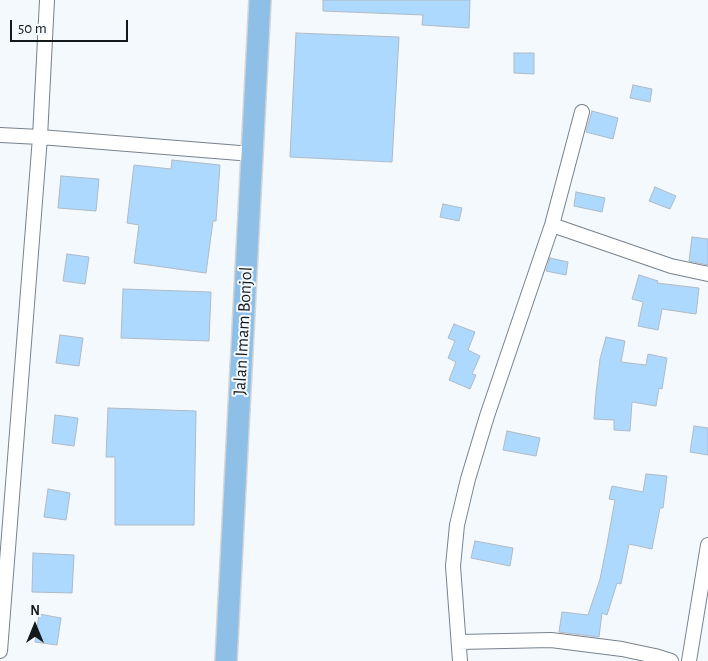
<!DOCTYPE html>
<style>
body{margin:0}
#map{position:relative;width:708px;height:661px;overflow:hidden;background:#f4f9fe;font-family:"Alegreya Sans",sans-serif}
canvas{display:block}
.north{position:absolute;left:10px;top:601px;width:50px;height:50px;-webkit-text-stroke:4px #f4f9fe;paint-order:stroke;rotate:0deg;font-size:14px;font-weight:700;line-height:20px;text-align:center;color:#13181b}
.north::after{content:'';display:block;margin:auto;width:18px;height:22px;background:#13181b;clip-path:polygon(50% 0,100% 100%,50% 72%,0 100%)}
.scale{position:absolute;left:10px;top:20px;width:118px;height:22px;box-sizing:border-box;border:2px solid #13181b;border-top:0;padding-left:6px;font-size:15px;line-height:18px;white-space:nowrap;color:#13181b;-webkit-text-stroke:4px #f4f9fe;paint-order:stroke}
</style>
<div id="map">
<canvas width="708" height="661"></canvas>
<div class="north">N</div>
<div class="scale">50 m</div>
</div>
<script>
const ctx = document.querySelector('canvas').getContext('2d');
ctx.lineJoin = 'round';
function fillPath(path, color) {
  ctx.fillStyle = color;
  ctx.fill(path, 'evenodd');
}
function toPath(rows) {
  const path = new Path2D();
  for (const r of rows) {
    path.moveTo(r[0], r[1]);
    for (let i = 2; i < r.length; i += 2) path.lineTo(r[i], r[i + 1]);
  }
  return path;
}
function trace(path, color, width, dash) {
  ctx.strokeStyle = color;
  ctx.lineWidth = width;
  ctx.lineCap = dash ? 'butt' : 'round';
  ctx.setLineDash(dash || []);
  ctx.stroke(path);
}
function label(font, color, halo, rows, align = 'center') {
  ctx.font = font + ' "Alegreya Sans",sans-serif';
  ctx.lineWidth = 4;
  ctx.setLineDash([]);
  ctx.textBaseline = 'middle';
  ctx.strokeStyle = halo;
  ctx.fillStyle = color;
  for (const [text, x, y, turn = 0] of rows) {
    ctx.save();
    ctx.translate(x, y);
    ctx.rotate((+turn || 0) * Math.PI / 180);
    ctx.textAlign = isNaN(turn) ? turn : align;
    if (halo) ctx.strokeText(text, 0, 0);
    ctx.fillText(text, 0, 0);
    ctx.restore();
  }
}
const building = toPath([
 [323,0,470,0,469,28,422,25,423,15,323,11,323,0],
 [296,33,399,37,392,162,290,157,296,33],
 [514,53,534,53,534,74,514,73,514,53],
 [633,85,652,89,650,102,630,98,633,85],
 [592,111,618,118,613,139,586,132,592,111],
 [172,160,220,165,216,221,213,221,206,273,134,263,139,225,127,223,134,165,171,169,172,160],
 [61,176,99,179,96,211,58,208,61,176],
 [655,187,676,196,670,209,649,201,655,187],
 [576,192,605,198,602,212,574,206,576,192],
 [443,204,462,208,459,221,440,217,443,204],
 [692,237,708,239,708,265,689,261,692,237],
 [67,254,89,257,85,284,63,281,67,254],
 [550,258,568,262,566,275,546,271,550,258],
 [639,275,658,281,657,283,699,288,696,314,662,309,658,330,638,326,643,302,632,299,639,275],
 [123,289,211,292,209,341,121,338,123,289],
 [454,324,475,332,468,350,480,356,472,374,476,375,470,389,449,380,456,362,448,358,455,341,448,338,454,324],
 [60,335,83,338,79,366,56,363,60,335],
 [606,337,625,341,621,362,646,365,648,354,667,358,662,389,659,388,656,406,632,402,630,431,614,430,614,420,594,419,596,393,600,359,606,337],
 [108,408,196,411,194,525,115,525,115,457,106,457,108,408],
 [55,415,78,418,74,446,52,443,55,415],
 [694,426,708,428,708,455,690,452,694,426],
 [507,431,540,438,536,456,503,450,507,431],
 [646,474,667,476,663,508,660,508,652,549,629,544,621,584,617,583,607,615,602,613,599,637,559,632,562,612,588,615,600,579,607,544,615,500,609,499,612,486,643,492,646,474],
 [48,489,70,493,66,520,44,517,48,489],
 [475,541,513,548,510,566,471,558,475,541],
 [33,553,74,555,72,593,32,592,33,553],
 [39,614,61,618,57,645,35,642,39,614]
]);
const street = toPath([
 [0,135,40,137,252,154],
 [552,225,671,266,708,274],
 [459,642,551,640,622,649,655,656,671,661],
 [0,651,40,137,47,0],
 [460,661,453,566,457,525,468,479,487,416,552,225,582,112],
 [689,661,708,545]
]);
const primary = toPath([
 [226,661,260,0]
]);
const streetNames = [
 ["Jalan Imam Bonjol",243,331,-87]
];
fillPath(building, '#aed9ff');
trace(building, '#aebac5', 1);
trace(street, '#77828d', 16);
trace(primary, '#d5d5d6', 24);
trace(street, '#fff', 14);
trace(primary, '#8ebfe7', 21);
label('18px', '#13181b', '#f4f9fe', streetNames);
</script>
